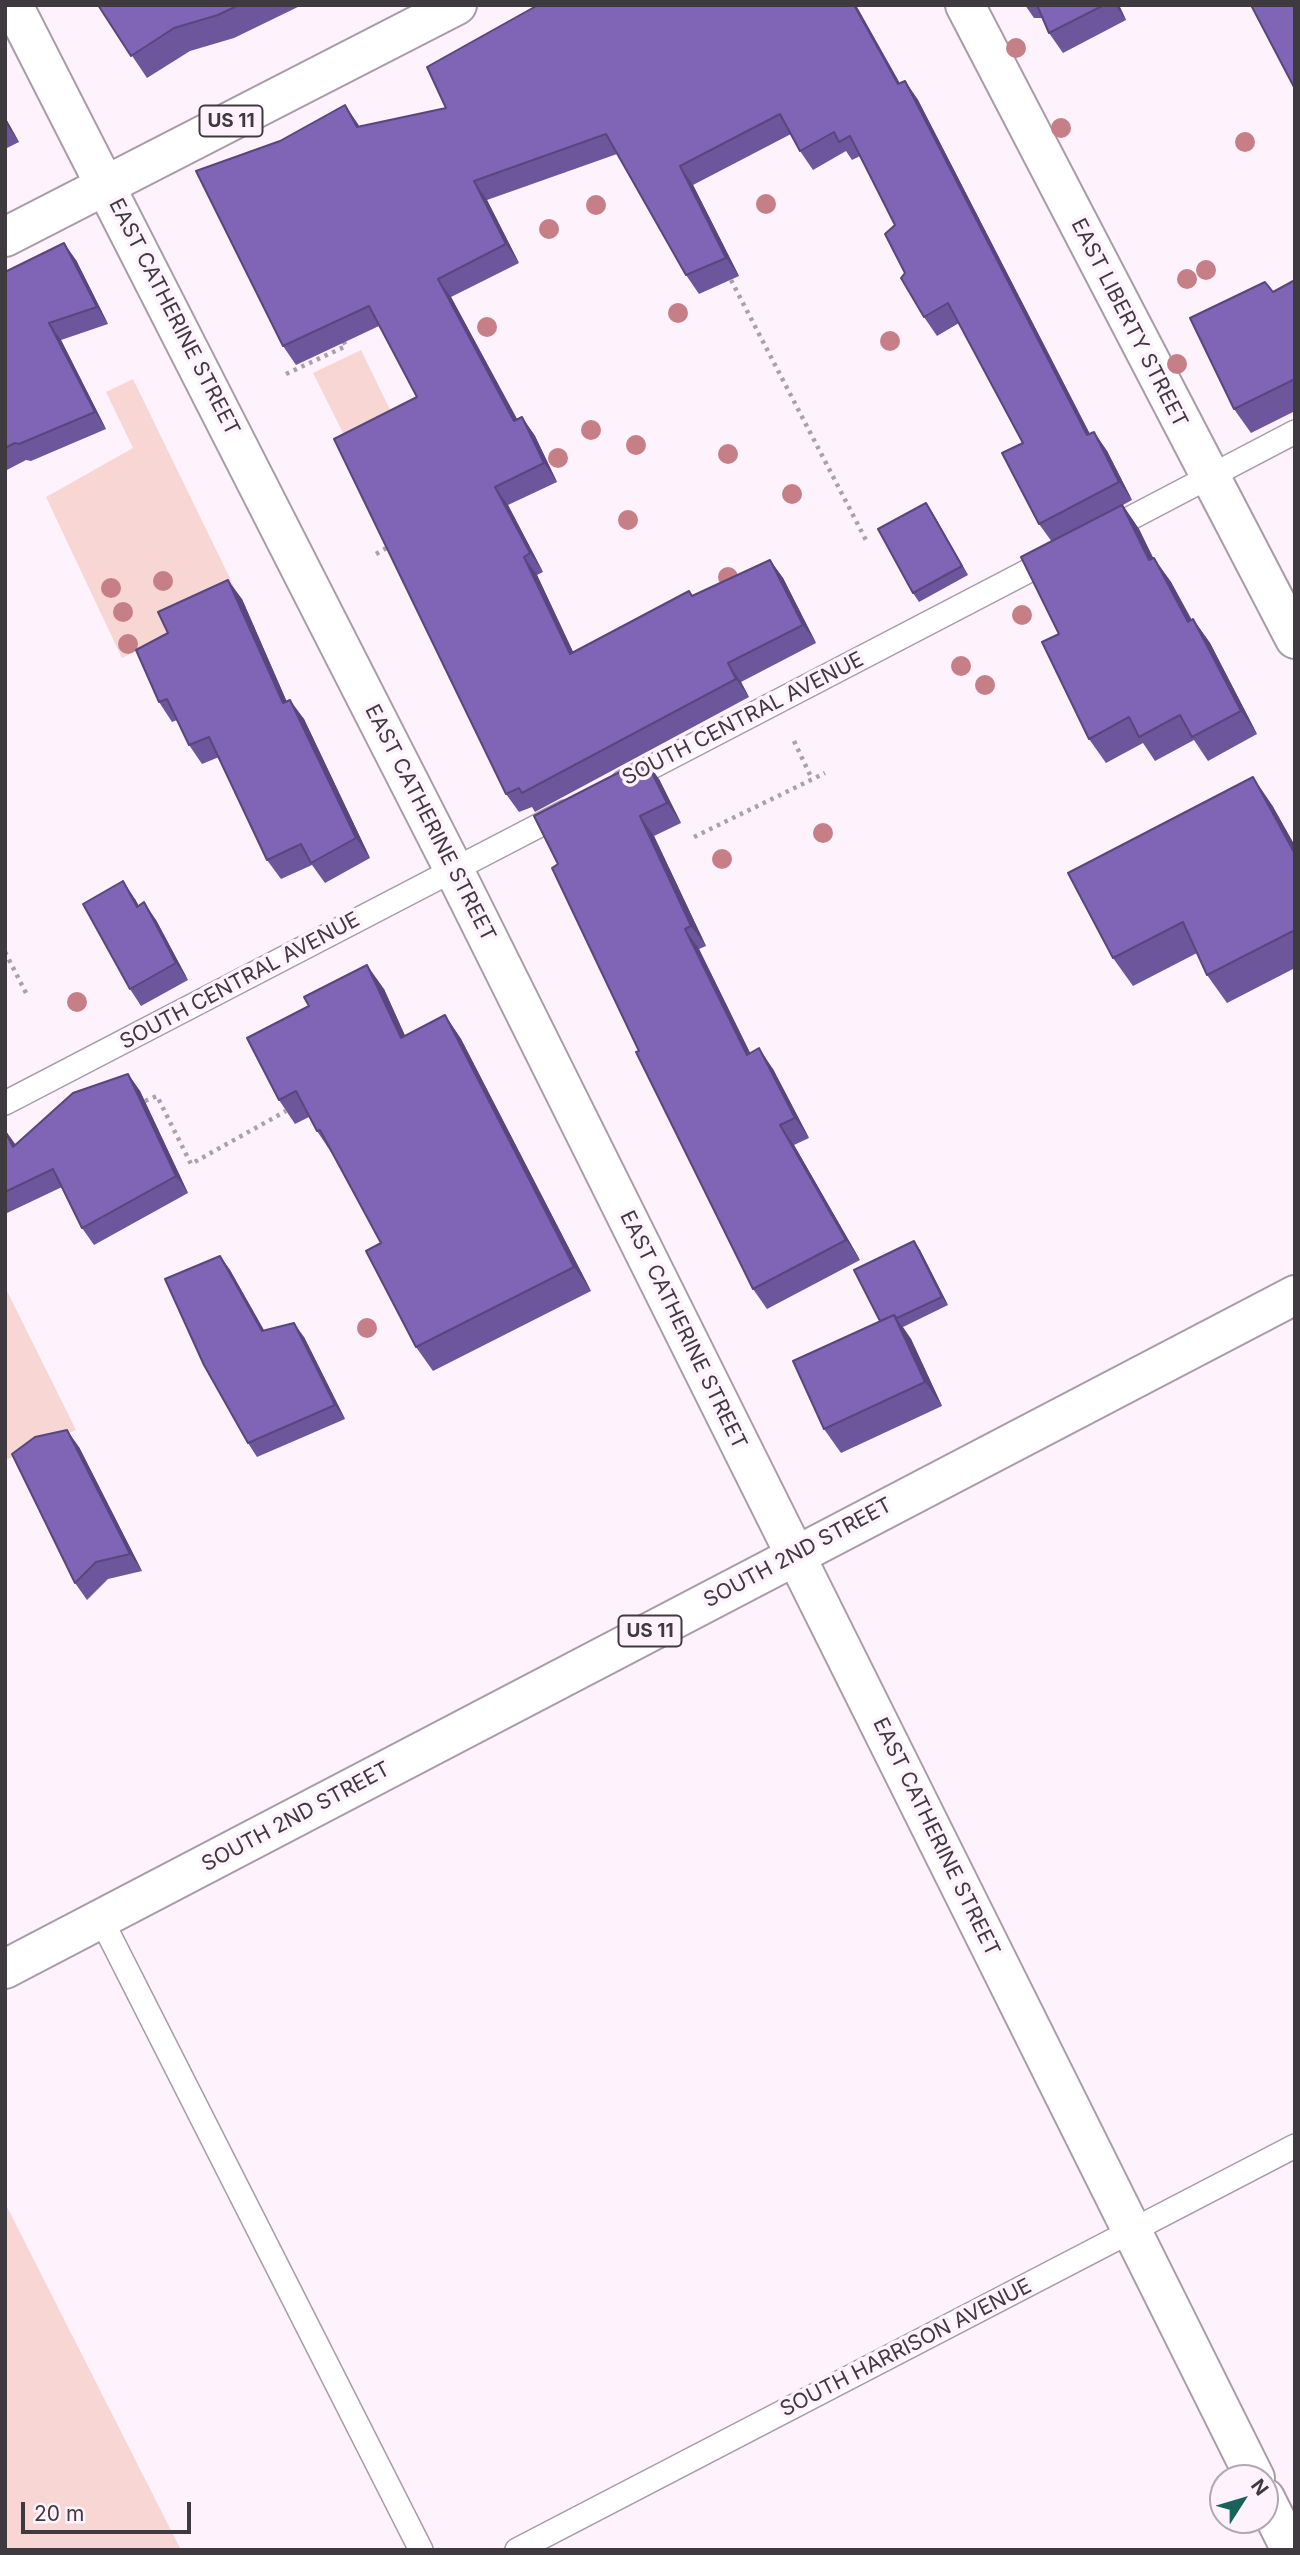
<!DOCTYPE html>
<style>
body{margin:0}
#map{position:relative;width:1300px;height:2555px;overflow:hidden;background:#fef2fd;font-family:Inter,sans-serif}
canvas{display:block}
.frame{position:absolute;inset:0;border:7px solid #3f3a3f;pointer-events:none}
.north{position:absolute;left:1209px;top:2464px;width:70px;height:70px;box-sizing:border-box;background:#fef2fd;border:2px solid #b2a8b1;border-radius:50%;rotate:53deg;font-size:19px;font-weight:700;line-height:28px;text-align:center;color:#3f3a3f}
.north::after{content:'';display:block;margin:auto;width:24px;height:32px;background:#18635a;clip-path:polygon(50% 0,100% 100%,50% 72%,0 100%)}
.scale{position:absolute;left:21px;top:2502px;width:170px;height:32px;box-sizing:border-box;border:4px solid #3f3a3f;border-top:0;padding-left:9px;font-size:21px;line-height:24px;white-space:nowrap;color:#3f3a3f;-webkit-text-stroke:5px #fef2fd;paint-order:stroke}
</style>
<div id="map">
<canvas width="1300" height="2555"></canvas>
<div class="frame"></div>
<div class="north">N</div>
<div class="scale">20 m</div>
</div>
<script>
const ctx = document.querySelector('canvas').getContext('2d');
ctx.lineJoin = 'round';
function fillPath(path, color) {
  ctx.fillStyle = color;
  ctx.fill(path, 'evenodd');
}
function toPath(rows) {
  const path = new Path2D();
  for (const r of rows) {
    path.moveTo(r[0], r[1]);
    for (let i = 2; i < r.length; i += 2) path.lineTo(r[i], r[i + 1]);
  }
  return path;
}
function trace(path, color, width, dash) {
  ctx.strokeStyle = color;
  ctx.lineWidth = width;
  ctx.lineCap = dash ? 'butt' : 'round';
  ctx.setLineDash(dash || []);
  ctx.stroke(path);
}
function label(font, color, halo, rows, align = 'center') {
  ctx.font = font + ' Inter,sans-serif';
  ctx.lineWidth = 7;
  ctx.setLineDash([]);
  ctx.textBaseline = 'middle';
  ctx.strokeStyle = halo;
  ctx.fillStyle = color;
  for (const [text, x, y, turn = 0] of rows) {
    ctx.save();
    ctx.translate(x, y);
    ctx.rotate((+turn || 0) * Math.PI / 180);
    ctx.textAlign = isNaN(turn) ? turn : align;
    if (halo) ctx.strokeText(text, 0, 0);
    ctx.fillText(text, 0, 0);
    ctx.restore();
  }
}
const green = toPath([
 [361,350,395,420,348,443,313,373],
 [133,379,240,599,122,658,46,497,133,448,106,392],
 [5,1287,76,1430,5,1460],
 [5,2203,181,2550,5,2550]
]);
const path = toPath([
 [731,280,868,544],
 [286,374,346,346,342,338],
 [376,554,390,546],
 [794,741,812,779],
 [694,837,825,773],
 [5,952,26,993],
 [145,1101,157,1096,191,1164,286,1111]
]);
const service = toPath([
 [1104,532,1295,432],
 [623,782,1055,557],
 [5,1103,565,812],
 [101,1919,421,2550],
 [517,2550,1295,2146]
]);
const minor = toPath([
 [13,5,454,870,1255,2478],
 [965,5,1295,639],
 [1265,2498,1291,2550]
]);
const primary = toPath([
 [5,237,457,5],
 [5,1969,1295,1295]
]);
const trees = [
 [1016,48],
 [1061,128],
 [1245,142],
 [766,204],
 [596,205],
 [549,229],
 [1206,270],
 [1187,279],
 [678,313],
 [487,327],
 [890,341],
 [1177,364],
 [591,430],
 [636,445],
 [728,454],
 [558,458],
 [792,494],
 [628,520],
 [728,577],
 [163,581],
 [111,588],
 [123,612],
 [1022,615],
 [128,644],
 [961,666],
 [985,685],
 [823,833],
 [722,859],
 [77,1002],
 [367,1328]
];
const wall = toPath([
 [98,5,302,5,234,38,190,51,147,78],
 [1025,5,1119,5,1126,20,1063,53,1049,33,1043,18,1034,18],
 [905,81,918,100,1090,434,1094,432,1107,451,1132,500,1123,505,1139,529,1153,558,1171,582,1192,620,1193,619,1210,643,1257,734,1208,761,1194,740,1155,761,1143,743,1106,763,1089,739,1059,634,1052,542,1039,524,1023,443,959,323,937,336,924,317,905,273,895,225,860,156,852,160,846,151,813,170,800,151,791,134,693,185,739,276,699,294,686,275,617,154,487,200,519,263,451,297,517,420,522,417,535,436,557,482,508,505,543,572,537,575,573,652,689,591,693,596,770,560,783,578,816,643,741,682,749,697,535,812,532,807,519,812,506,794,417,397,379,326,296,365,283,346,359,127,900,83],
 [5,117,19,142,5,149],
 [76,260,108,324,61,340,106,429,31,461,26,460,5,471,5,272],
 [1295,280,1295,411,1251,433,1234,409,1273,292],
 [932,512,968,575,919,602,913,593],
 [242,599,287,702,304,719,370,858,325,883,312,865,281,879,267,860,219,757,202,764,189,745,177,720,172,722,159,702],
 [659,779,681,823,654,836,706,946,699,949,750,1053,773,1069,809,1138,794,1145,860,1260,767,1309,753,1289,639,1051,558,864],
 [1272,805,1295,846,1295,968,1227,1003,1207,975,1197,953,1133,986,1113,958],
 [135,899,139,906,156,920,188,980,141,1006,130,989],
 [384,989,405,1036,445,1015,461,1039,591,1291,433,1371,416,1347,381,1243,333,1155,317,1131,309,1117,295,1124,279,1100],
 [128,1074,140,1091,188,1193,94,1245,82,1228,62,1187,5,1214,5,1130,16,1145],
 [914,1241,920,1250,948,1305,903,1327,911,1339,942,1406,841,1453,824,1429,880,1321],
 [220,1256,230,1270,264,1330,304,1337,345,1419,257,1457,248,1443],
 [79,1447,142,1571,108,1579,87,1600,75,1583]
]);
const shadedWall = toPath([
 [854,5,856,5,911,103,898,84],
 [1115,5,1119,5,1126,20],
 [905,81,918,100,1100,454,1087,435],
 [345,105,358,124,370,146,357,127],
 [5,117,19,142,5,122],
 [680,166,693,185,739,276,726,258],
 [474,181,487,200,519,263,506,244],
 [64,243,76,260,108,324,97,307],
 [438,279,451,297,528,439,514,421],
 [49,323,61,340,106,429,95,412],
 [522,417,535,436,557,482,544,463],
 [1094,432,1107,451,1132,500,1119,482],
 [495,487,508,505,543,572,530,553],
 [926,503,932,512,968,575,962,566],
 [1122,505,1139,529,1166,584,1149,560],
 [524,557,537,575,583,673,570,654],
 [1154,558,1171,582,1205,646,1188,622],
 [770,560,783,578,816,643,803,625],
 [228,580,242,599,296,723,283,703],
 [1193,619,1210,643,1257,734,1241,711],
 [728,663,741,682,749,697,736,679],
 [290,700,304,719,370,858,356,838],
 [645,759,659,779,681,823,667,803],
 [1253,777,1272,805,1295,846,1295,854],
 [640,816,654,836,706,946,691,926],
 [123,881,135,899,148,924,137,907],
 [144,902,156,920,188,980,176,963],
 [685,929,699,949,761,1075,747,1055],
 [367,965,384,989,417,1062,401,1038],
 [445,1015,461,1039,591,1291,574,1267],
 [759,1048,773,1069,809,1138,795,1118],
 [128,1074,140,1091,188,1193,176,1176],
 [780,1125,794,1145,860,1260,846,1240],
 [5,1130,14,1143,25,1164,13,1147],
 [914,1241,920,1250,948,1305,942,1297],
 [220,1256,230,1270,272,1345,262,1331],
 [894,1315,911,1339,942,1406,925,1382],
 [294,1323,304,1337,345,1419,335,1405],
 [67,1430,79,1447,142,1571,130,1554]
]);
const building = toPath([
 [98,5,239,5,218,15,174,28,131,56,98,5],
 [538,5,854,5,898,84,905,81,1087,435,1094,432,1119,482,1039,524,1002,453,1023,443,948,303,924,317,901,278,905,273,885,234,895,225,850,136,839,142,834,132,800,151,780,114,680,166,726,258,686,275,606,134,474,181,506,244,438,279,514,421,522,417,544,463,495,487,530,553,524,557,570,654,689,591,692,596,770,560,803,625,728,663,736,679,522,793,519,788,506,794,334,439,417,397,369,306,283,346,196,171,280,141,345,105,357,127,446,108,427,67,538,5],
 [1037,5,1104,5,1049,33,1037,5],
 [1251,5,1295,5,1295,89,1251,5],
 [64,243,97,307,49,323,95,412,19,444,15,443,5,448,5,272,64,243],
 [1295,280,1295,379,1234,409,1190,318,1265,282,1273,292,1295,280],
 [926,503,962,566,913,593,878,529,926,503],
 [1122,505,1149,560,1154,558,1188,622,1193,619,1241,711,1192,737,1180,715,1139,737,1129,717,1089,739,1042,642,1059,634,1021,557,1122,505],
 [228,580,283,703,290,700,356,838,311,863,301,844,267,860,209,737,189,745,167,699,159,702,136,650,168,633,158,612,228,580],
 [645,759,667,803,640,816,691,926,685,929,747,1055,759,1048,795,1118,780,1125,846,1240,753,1289,636,1052,639,1051,552,868,558,864,534,816,645,759],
 [1253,777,1295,854,1295,930,1207,975,1183,922,1113,958,1068,873,1253,777],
 [123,881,137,907,144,902,176,963,130,989,83,904,123,881],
 [367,965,401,1038,445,1015,574,1267,416,1347,366,1251,381,1243,320,1130,317,1131,296,1091,279,1100,247,1038,309,1006,304,997,367,965],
 [128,1074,176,1176,82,1228,53,1169,5,1192,5,1131,13,1147,73,1093,128,1074],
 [914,1241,942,1297,897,1318,894,1315,880,1321,854,1270,914,1241],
 [220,1256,262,1331,294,1323,335,1405,248,1443,204,1365,165,1279,220,1256],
 [894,1315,925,1382,824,1429,793,1361,894,1315],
 [67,1430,130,1554,96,1562,75,1583,12,1454,35,1437,67,1430]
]);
const shields = [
 [231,121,63],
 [650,1631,63]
];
const shieldNames = [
 ["US 11",231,121],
 ["US 11",650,1631]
];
const streetNames = [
 ["EAST CATHERINE STREET",174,317,63],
 ["EAST LIBERTY STREET",1129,323,63],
 ["SOUTH CENTRAL AVENUE",743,719,-27],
 ["EAST CATHERINE STREET",430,823,63],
 ["SOUTH CENTRAL AVENUE",240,981,-28],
 ["EAST CATHERINE STREET",683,1330,64],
 ["SOUTH 2ND STREET",798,1553,-28],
 ["SOUTH 2ND STREET",296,1817,-28],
 ["EAST CATHERINE STREET",936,1837,64],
 ["SOUTH HARRISON AVENUE",906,2348,-27]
];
fillPath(green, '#f8d6d3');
trace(service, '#a99ca9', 26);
trace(minor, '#a99ca9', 42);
trace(primary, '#a99ca9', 42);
trace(path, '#aaa1a9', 4.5, [3.5, 5]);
trace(service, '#fff', 23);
trace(minor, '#fff', 38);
trace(primary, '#fff', 38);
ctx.fillStyle = '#c67f87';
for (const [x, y] of trees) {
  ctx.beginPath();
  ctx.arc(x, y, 10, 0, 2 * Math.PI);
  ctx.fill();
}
fillPath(wall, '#6e569c');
fillPath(shadedWall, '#5a467f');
fillPath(building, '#8064b5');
trace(building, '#5a467f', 2);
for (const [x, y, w] of shields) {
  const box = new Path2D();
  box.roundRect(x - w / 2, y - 15.5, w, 31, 5);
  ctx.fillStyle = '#fef2fd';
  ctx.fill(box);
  trace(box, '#3f3a3f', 2);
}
label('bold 19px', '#3f3a3f', null, shieldNames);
label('21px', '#3f3a3f', '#fef2fd', streetNames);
</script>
